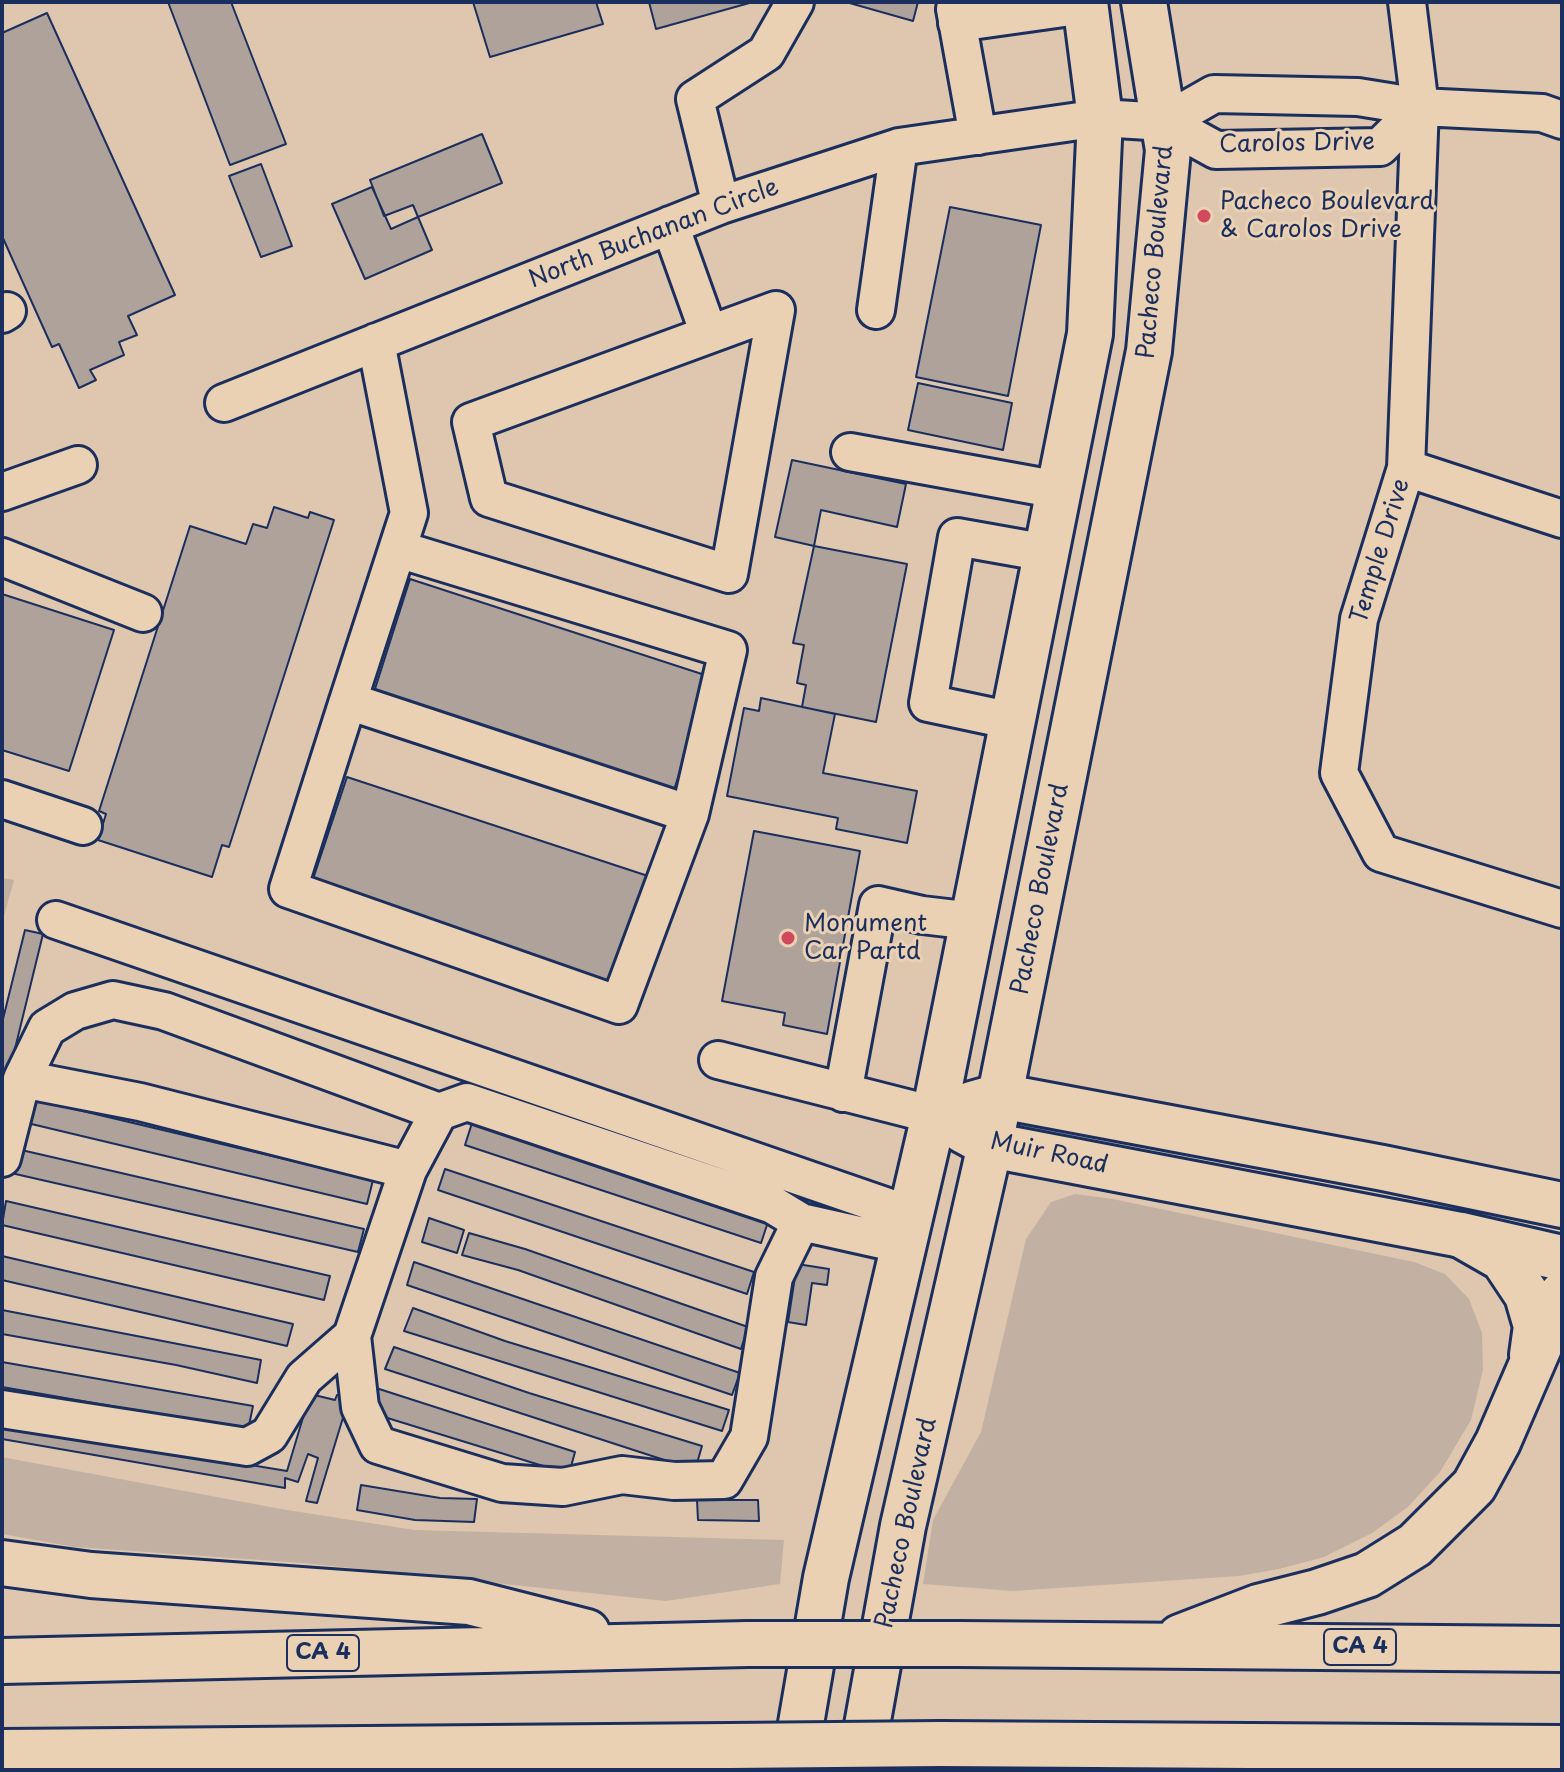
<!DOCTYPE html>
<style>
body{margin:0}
#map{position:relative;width:1564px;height:1772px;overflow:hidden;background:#dec7ae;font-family:"Playpen Sans",sans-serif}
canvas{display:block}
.frame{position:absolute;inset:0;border:4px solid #1b2f5e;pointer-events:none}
</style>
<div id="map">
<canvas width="1564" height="1772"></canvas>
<div class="frame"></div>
</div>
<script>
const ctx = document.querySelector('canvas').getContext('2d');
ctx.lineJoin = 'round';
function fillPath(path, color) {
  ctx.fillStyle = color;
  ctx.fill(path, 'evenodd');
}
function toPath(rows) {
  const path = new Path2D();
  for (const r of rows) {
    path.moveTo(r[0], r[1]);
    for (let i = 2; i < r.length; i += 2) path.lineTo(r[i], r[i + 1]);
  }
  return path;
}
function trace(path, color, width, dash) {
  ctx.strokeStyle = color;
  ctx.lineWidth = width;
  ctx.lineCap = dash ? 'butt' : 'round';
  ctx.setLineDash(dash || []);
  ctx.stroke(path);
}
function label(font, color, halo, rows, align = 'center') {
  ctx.font = font + ' "Playpen Sans",sans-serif';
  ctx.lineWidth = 6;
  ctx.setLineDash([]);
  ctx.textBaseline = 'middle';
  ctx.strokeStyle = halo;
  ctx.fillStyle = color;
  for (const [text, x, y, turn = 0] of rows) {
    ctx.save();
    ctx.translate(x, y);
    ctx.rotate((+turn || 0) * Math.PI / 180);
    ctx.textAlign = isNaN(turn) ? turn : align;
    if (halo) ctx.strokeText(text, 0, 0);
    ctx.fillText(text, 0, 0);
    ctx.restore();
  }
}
const green = toPath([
 [2,878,14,880,2,923],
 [1075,1194,1113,1199,1414,1262,1445,1274,1469,1299,1482,1333,1483,1370,1471,1420,1440,1472,1408,1507,1372,1533,1324,1557,1279,1569,1239,1576,1013,1591,923,1584,933,1520,981,1432,1026,1239,1051,1202],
 [2,1457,281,1509,415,1530,784,1540,780,1584,666,1601,303,1563,75,1547,2,1534]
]);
const building = toPath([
 [168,2,231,2,286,144,230,165,168,2],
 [473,2,596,2,603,24,490,57,473,2],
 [649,2,753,2,656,29,649,2],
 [846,2,918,2,913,21,846,2],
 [47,13,175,295,128,316,137,335,119,342,124,355,90,370,96,380,79,388,59,344,52,347,2,236,2,33,47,13],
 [482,134,502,183,418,217,413,205,384,216,370,180,482,134],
 [261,164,292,246,261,257,229,176,261,164],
 [372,187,391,229,418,217,432,250,365,279,332,204,372,187],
 [950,207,1041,225,1008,396,916,377,950,207],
 [918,383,1012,403,1003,450,908,430,918,383],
 [792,460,906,484,897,527,821,510,814,546,775,537,792,460],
 [274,507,308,518,310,512,334,520,229,847,222,845,212,877,98,840,106,814,99,811,190,526,246,544,253,524,267,528,274,507],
 [814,546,907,564,876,722,802,707,806,685,797,683,804,645,793,643,814,546],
 [410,579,711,677,674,790,374,692,410,579],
 [2,594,114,630,69,771,2,750,2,594],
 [761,698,835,714,823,773,917,791,907,843,836,829,838,818,727,796,744,708,759,711,761,698],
 [347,777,648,876,611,987,310,888,347,777],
 [754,831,860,851,827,1034,783,1025,785,1013,722,1001,754,831],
 [25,930,43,934,2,1102,2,1023,25,930],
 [28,1098,373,1180,367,1204,23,1122,28,1098],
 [472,1123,768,1222,761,1243,465,1145,472,1123],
 [17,1149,364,1229,358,1252,11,1173,17,1149],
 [445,1169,754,1272,747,1294,438,1190,445,1169],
 [6,1201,330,1276,324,1300,2,1225,6,1201],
 [429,1218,464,1230,457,1253,422,1242,429,1218],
 [469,1233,525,1249,748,1327,741,1349,518,1270,462,1255,469,1233],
 [2,1256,293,1324,287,1346,2,1280,2,1256],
 [414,1262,740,1373,732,1395,407,1285,414,1262],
 [797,1264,829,1269,827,1285,812,1283,806,1325,788,1322,797,1264],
 [413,1308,505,1341,729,1410,722,1431,404,1331,413,1308],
 [2,1310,261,1360,257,1383,176,1365,2,1334,2,1310],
 [394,1347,529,1393,702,1446,695,1470,385,1369,394,1347],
 [2,1362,253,1406,248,1430,2,1387,2,1362],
 [376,1388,575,1452,569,1474,368,1412,376,1388],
 [310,1394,335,1400,337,1395,349,1398,317,1503,306,1501,318,1458,308,1454,298,1482,285,1478,285,1488,2,1439,2,1424,287,1471,310,1394],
 [361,1485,440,1498,477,1499,474,1522,415,1520,357,1510,361,1485],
 [697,1500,758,1500,759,1521,698,1520,697,1500]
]);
const minor = toPath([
 [957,2,955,9,978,136],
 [1407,2,1420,107,1406,468,1359,619,1339,773,1381,853,1562,909],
 [957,23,1085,5],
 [1420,107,1542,113,1562,120],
 [721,205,695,99,766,53,795,2],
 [670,225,709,334],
 [776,310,729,574,489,498,471,422,776,310],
 [876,310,899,147],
 [2,314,7,311],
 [376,342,409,513,348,701,690,814,728,650,398,549],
 [224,403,721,205,899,147,1100,118,1165,122,1216,150,1380,147,1420,107,1358,97,1214,94,1165,122],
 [850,452,1059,490],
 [1406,468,1562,519],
 [2,492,78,465],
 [2,557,143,613],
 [348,701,288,889,619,1005,690,814],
 [1013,721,928,703,957,537,1047,553],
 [2,799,83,826],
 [56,920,911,1215],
 [718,1060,934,1115],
 [22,1079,47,1028,75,1011,113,1000,164,1011,439,1112],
 [843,1093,878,905,922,915,973,921],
 [2,1158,22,1079,140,1102,408,1170],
 [352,1336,360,1407,378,1445,502,1483,563,1487,622,1475,674,1481,724,1480,749,1437,774,1277,801,1222],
 [2,1409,247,1447,269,1435,304,1378,352,1336,408,1170,439,1112,467,1102,773,1205,801,1222,904,1245]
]);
const major = toPath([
 [972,1104,1000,1096,1383,1168,1562,1205],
 [964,1131,990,1145,1461,1235,1562,1258],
 [793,1770,826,1578,934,1115,1090,334,1100,118,1085,2],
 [859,1770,903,1526,990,1145,1149,351,1168,150,1144,2]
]);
const highway = toPath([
 [1461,1235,1503,1259,1527,1295,1536,1326,1532,1355],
 [2,1563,91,1575,469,1602,587,1632],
 [1180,1637,1258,1607,1317,1592,1367,1575,1415,1545,1474,1486,1498,1442,1562,1294],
 [959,1644,1562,1649],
 [2,1661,748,1644],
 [940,1744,1562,1748],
 [2,1752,729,1746]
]);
const highwayBridge = toPath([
 [748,1644,959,1644],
 [729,1746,940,1744]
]);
const markers = [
 [1204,216,8,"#d1495b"],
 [788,938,8,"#d1495b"]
];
const shields = [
 [1360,1647,72],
 [323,1653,72]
];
const shieldNames = [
 ["CA 4",1360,1647],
 ["CA 4",323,1653]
];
const streetNames = [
 ["Carolos Drive",1297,144,-1],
 ["North Buchanan Circle",654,234,-21],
 ["Pacheco Boulevard",1156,252,-85],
 ["Temple Drive",1381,551,-73],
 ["Pacheco Boulevard",1041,889,-79],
 ["Muir Road",1049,1154,12],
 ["Pacheco Boulevard",907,1523,-78]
];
const poiNames = [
 ["Pacheco Boulevard",1220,202],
 ["& Carolos Drive",1220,230],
 ["Monument",804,924],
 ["Car Partd",804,952]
];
fillPath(green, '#c2b1a2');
fillPath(building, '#aea29a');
trace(building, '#1b2f5e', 2);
trace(minor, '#1b2f5e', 42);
trace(major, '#1b2f5e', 50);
trace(highway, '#1b2f5e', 50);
trace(minor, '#ebd1b3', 36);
trace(major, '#ebd1b3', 44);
trace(highway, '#ebd1b3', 44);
trace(highwayBridge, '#1b2f5e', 50, []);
trace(highwayBridge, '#ebd1b3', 44);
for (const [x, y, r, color] of markers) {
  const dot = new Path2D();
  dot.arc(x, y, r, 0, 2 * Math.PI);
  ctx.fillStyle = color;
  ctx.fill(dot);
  trace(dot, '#ebd1b3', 3);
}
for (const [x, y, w] of shields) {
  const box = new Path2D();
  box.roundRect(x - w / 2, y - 18, w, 36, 6);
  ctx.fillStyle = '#ebd1b3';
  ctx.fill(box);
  trace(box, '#1b2f5e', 2);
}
label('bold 22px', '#1b2f5e', null, shieldNames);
label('24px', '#1b2f5e', '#ebd1b3', streetNames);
label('24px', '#1b2f5e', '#ebd1b3', poiNames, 'left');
</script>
